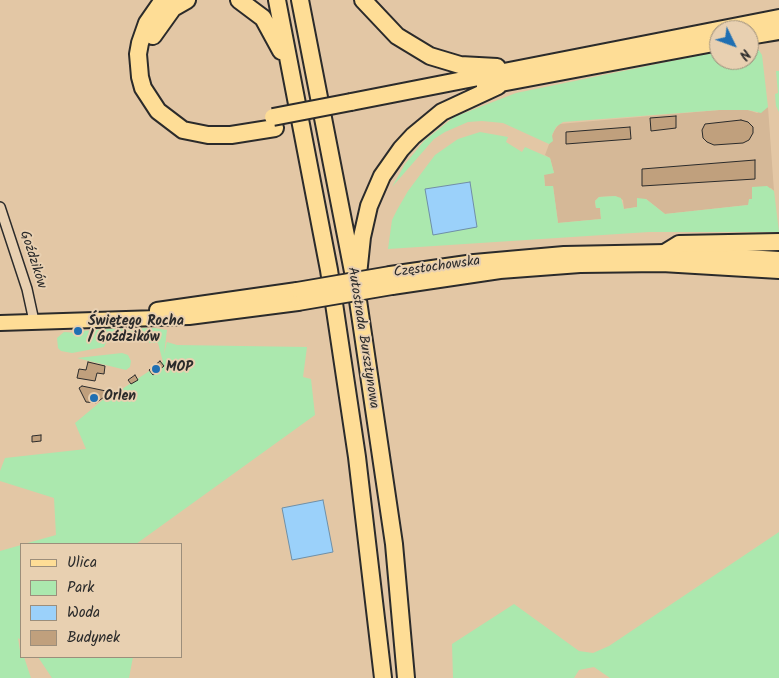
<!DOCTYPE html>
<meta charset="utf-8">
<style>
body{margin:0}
#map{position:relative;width:779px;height:678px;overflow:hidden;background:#e3c7a5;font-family:Kalam,sans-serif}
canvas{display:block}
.legend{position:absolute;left:20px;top:543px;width:162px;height:115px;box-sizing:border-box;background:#e8d0b1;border:1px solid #9c8e7b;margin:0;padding:6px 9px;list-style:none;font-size:15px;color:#2b2b2b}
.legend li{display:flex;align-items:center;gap:10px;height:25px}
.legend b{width:25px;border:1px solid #9c8e7b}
.north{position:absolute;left:709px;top:20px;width:50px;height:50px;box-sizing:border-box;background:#e8d0b1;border:1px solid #9c8e7b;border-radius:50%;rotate:132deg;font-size:14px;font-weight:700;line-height:20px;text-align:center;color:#2b2b2b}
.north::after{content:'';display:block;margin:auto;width:18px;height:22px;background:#1f6fb2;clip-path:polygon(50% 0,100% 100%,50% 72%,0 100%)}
</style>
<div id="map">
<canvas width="779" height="678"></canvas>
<ul class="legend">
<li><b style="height:6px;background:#fedd96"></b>Ulica</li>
<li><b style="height:14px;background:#abe8ae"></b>Park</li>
<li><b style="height:14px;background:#9bd1fa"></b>Woda</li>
<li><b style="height:14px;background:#c0a07d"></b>Budynek</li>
</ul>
<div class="north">N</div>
</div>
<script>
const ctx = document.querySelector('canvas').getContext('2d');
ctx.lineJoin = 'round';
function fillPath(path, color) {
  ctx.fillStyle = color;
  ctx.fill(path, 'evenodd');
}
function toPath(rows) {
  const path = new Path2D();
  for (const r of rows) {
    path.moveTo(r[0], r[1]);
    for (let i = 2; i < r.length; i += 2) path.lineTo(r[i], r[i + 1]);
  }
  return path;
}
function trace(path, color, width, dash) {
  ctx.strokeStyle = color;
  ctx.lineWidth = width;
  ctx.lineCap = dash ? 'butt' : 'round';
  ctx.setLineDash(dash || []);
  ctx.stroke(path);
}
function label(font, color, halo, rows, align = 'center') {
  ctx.font = font + ' Kalam,sans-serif';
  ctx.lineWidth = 4;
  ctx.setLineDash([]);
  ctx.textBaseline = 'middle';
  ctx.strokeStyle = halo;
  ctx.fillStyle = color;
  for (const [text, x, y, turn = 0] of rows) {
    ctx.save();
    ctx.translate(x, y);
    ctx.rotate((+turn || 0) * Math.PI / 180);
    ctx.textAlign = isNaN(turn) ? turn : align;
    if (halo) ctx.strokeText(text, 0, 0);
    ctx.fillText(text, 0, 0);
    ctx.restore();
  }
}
const built = toPath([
 [768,107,774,191,771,188,752,199,748,205,665,214,646,199,637,207,624,209,623,200,615,196,599,197,595,201,596,208,600,208,601,219,558,223,553,186,545,187,544,174,554,173,550,158,545,155,554,131,559,124,719,110,748,110,757,113]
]);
const green = toPath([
 [749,47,758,49,762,55,768,107,761,113,748,110,719,110,563,122,556,127,552,135,553,141,549,144,503,123,482,121,468,122,445,132,434,139,392,187,405,164,424,141,454,117,516,93,696,56,719,52,719,60,749,60],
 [776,71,779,71,779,112,776,106,775,94,778,93],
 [480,132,508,137,506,142,522,152,525,147,550,158,554,173,544,175,545,186,553,186,558,223,601,219,600,208,596,208,595,201,599,197,615,196,621,198,624,209,637,207,637,198,646,199,665,214,748,205,749,199,752,199,752,187,767,186,774,191,779,232,649,232,388,249,392,220,397,210,408,191,435,155,458,139],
 [469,182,470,182,477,227,425,189],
 [154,328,167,330,164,354,167,342,177,345,307,347,303,377,311,379,315,415,136,544,24,544,56,535,54,498,0,481,0,471,5,458,86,449,75,423,111,393,113,395,163,362,158,343,149,343,148,336,108,338,104,347,72,353,61,351,58,348,57,338,64,332,78,333,81,331,108,329],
 [122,353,128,355,131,361,130,367,126,370,77,358],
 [779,532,779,678,610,678,594,667,579,670,574,678,453,678,452,644,514,604,579,651,593,653,609,646],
 [21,545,21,640,18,638,21,657,24,657,31,678,0,678,0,551],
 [38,657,133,657,129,678,52,678]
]);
const water = toPath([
 [470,182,477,227,433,235,425,189,470,182],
 [323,500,333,552,292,560,282,508,323,500]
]);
const building = toPath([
 [676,116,676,128,651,131,650,118,676,116],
 [741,120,748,122,753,127,753,133,749,140,743,143,714,145,707,142,703,138,702,130,705,124,741,120],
 [630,127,631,139,566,144,566,132,630,127],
 [755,160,755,179,642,186,642,169,755,160],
 [160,361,164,366,153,375,149,370,160,361],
 [88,362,105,366,104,374,97,373,95,381,77,378,79,369,86,370,88,362],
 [135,375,138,380,131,384,128,380,135,375],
 [82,386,106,391,108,394,96,403,86,402,79,388,82,386],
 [41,435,41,441,32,442,32,436,41,435]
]);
const street = toPath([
 [0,207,27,289,34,321]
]);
const primary = toPath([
 [390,274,474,262,564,254,666,252,779,259],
 [392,287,500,271,580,265,662,264,779,271],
 [157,310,297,290],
 [0,323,189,317,298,303]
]);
const highway = toPath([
 [163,0,147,23,140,43,138,54,140,77,143,88,158,111,183,130,208,135,231,135,275,128],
 [239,0,263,18,281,51],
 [277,0,329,270,357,457,383,678],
 [300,0,356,287,394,544,406,678],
 [363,0,397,36,430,56,460,65,497,67],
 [153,36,173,8,187,0],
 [749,36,779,31],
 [485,86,719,42],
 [351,102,779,18],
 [666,252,679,244,779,242],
 [358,275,362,237,369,206,382,176,401,149,413,136,442,112,498,86]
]);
const primaryBridge = toPath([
 [297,290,390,274],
 [298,303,392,287]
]);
const highwayBridge = toPath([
 [273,117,351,102]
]);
const markers = [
 [78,331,5,"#1f6fb2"],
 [156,369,5,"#1f6fb2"],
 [94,398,5,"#1f6fb2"]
];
const streetNames = [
 ["Goździków",32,260,72],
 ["Częstochowska",437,268,-8],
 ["Autostrada Bursztynowa",362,338,81]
];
const poiNames = [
 ["Świętego Rocha",88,323],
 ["/ Goździków",88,339],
 ["MOP",166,369],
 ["Orlen",104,398]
];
fillPath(built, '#d5b897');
fillPath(green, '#abe8ae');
fillPath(water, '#9bd1fa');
trace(water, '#6e8fa7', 1);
fillPath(building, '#c0a07d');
trace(building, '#2b2b2b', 1);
trace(street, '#2b2b2b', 12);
trace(primary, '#2b2b2b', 18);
trace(highway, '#2b2b2b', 20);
trace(street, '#e8d0b1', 9);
trace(primary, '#fedd96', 14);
trace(highway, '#fedd96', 16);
trace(primaryBridge, '#2b2b2b', 18, []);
trace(highwayBridge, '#2b2b2b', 20, []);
trace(primaryBridge, '#fedd96', 14);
trace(highwayBridge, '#fedd96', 16);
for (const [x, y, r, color] of markers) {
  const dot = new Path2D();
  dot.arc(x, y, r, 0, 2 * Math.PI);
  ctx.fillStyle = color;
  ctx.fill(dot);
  trace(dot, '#e8d0b1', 2);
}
label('14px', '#2b2b2b', '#e8d0b1', streetNames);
label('bold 14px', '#2b2b2b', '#e8d0b1', poiNames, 'left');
</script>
